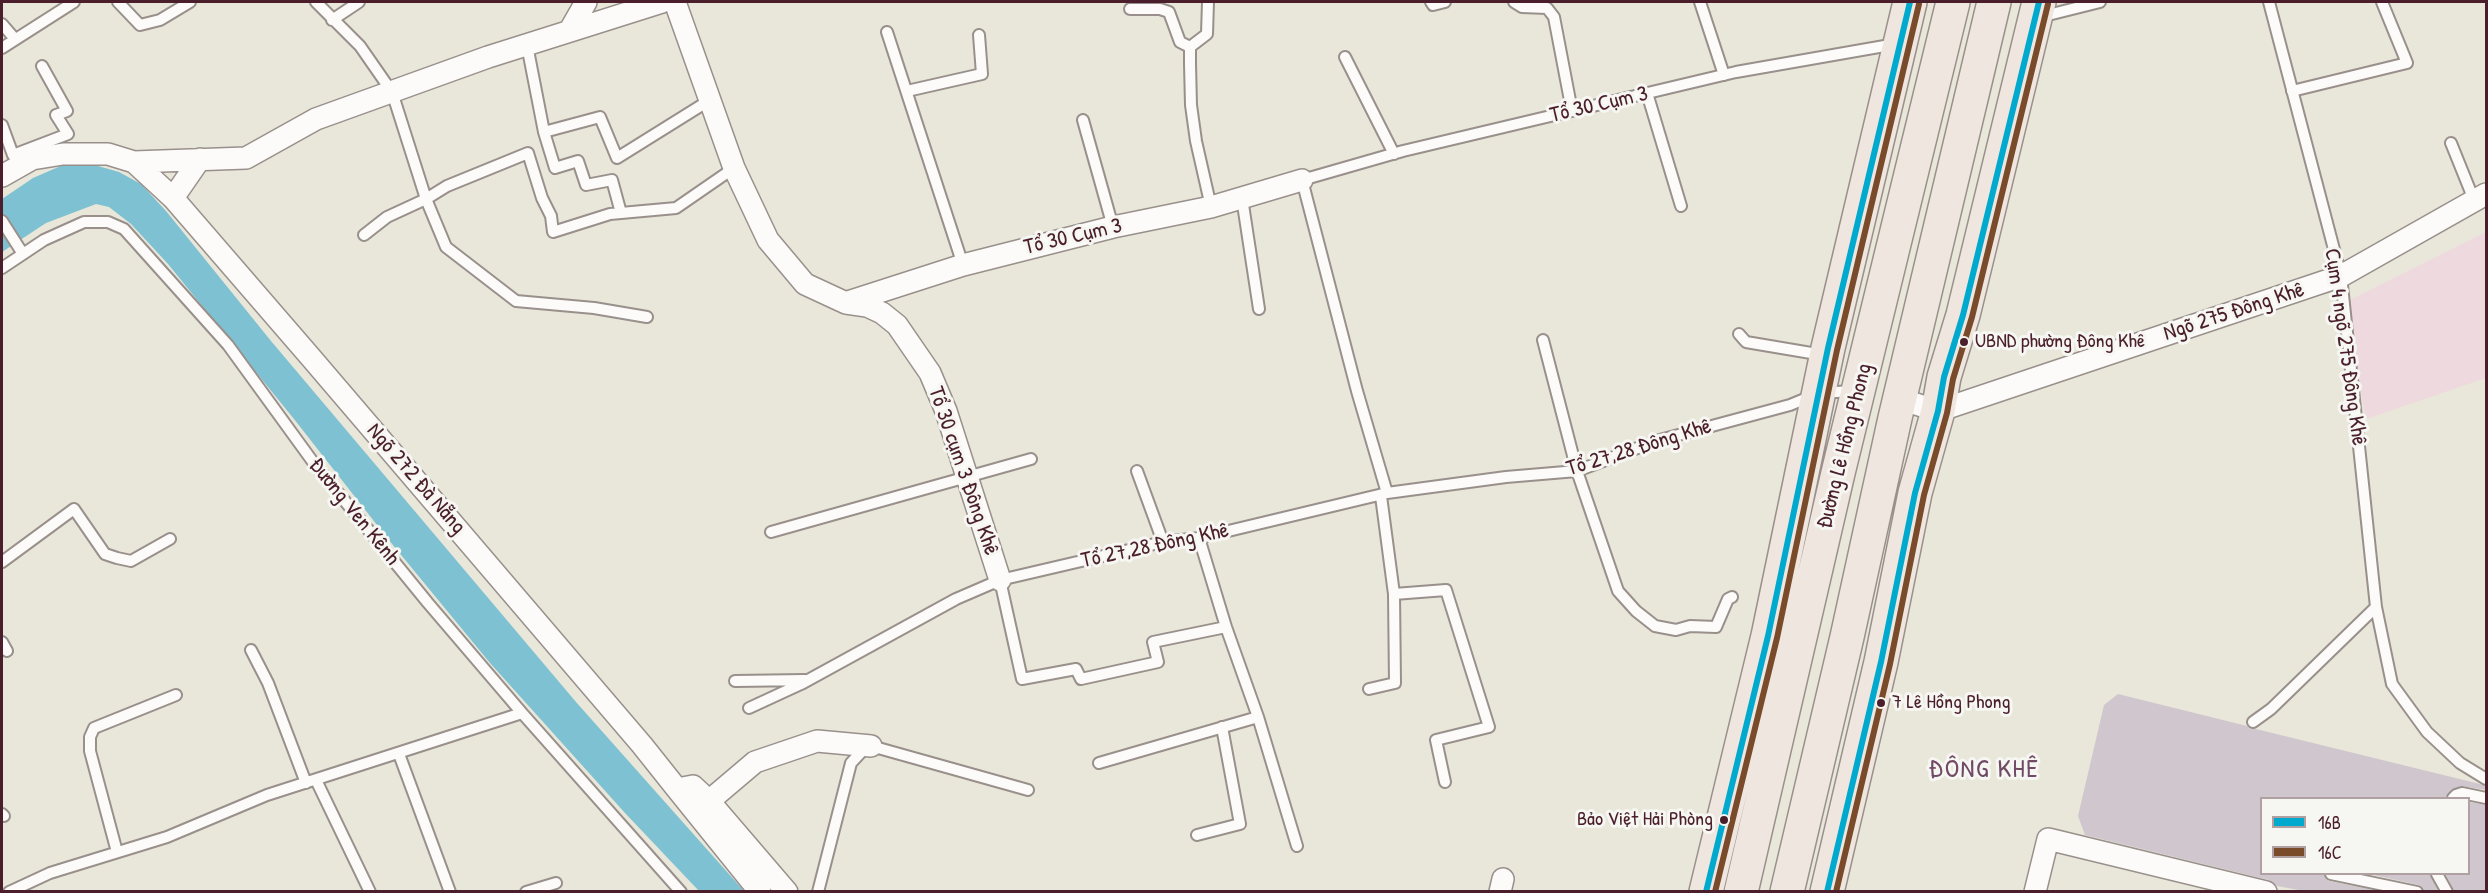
<!DOCTYPE html>
<meta charset="utf-8">
<style>
body{margin:0}
#map{position:relative;width:2488px;height:893px;overflow:hidden;background:#e9e6da;font-family:"Patrick Hand",sans-serif}
canvas{display:block}
.frame{position:absolute;inset:0;border:3px solid #4a1f2b;pointer-events:none}
.legend{position:absolute;left:2260px;top:797px;width:210px;height:78px;box-sizing:border-box;background:#f6f6f2;border:2px solid #b1a0a2;margin:0;padding:8px 10px;list-style:none;font-size:18px;color:#4a1f2b}
.legend li{display:flex;align-items:center;gap:12px;height:30px}
.legend b{width:30px;border:2px solid #b1a0a2}
</style>
<div id="map">
<canvas width="2488" height="893"></canvas>
<div class="frame"></div>
<ul class="legend">
<li><b style="height:8px;background:#00a9ce"></b>16B</li>
<li><b style="height:8px;background:#7a4b2a"></b>16C</li>
</ul>
</div>
<script>
const ctx = document.querySelector('canvas').getContext('2d');
ctx.lineJoin = 'round';
function fillPath(path, color) {
  ctx.fillStyle = color;
  ctx.fill(path, 'evenodd');
}
function toPath(rows) {
  const path = new Path2D();
  for (const r of rows) {
    path.moveTo(r[0], r[1]);
    for (let i = 2; i < r.length; i += 2) path.lineTo(r[i], r[i + 1]);
  }
  return path;
}
function trace(path, color, width, dash) {
  ctx.strokeStyle = color;
  ctx.lineWidth = width;
  ctx.lineCap = dash ? 'butt' : 'round';
  ctx.setLineDash(dash || []);
  ctx.stroke(path);
}
function label(font, color, halo, rows, align = 'center') {
  ctx.font = font + ' "Patrick Hand",sans-serif';
  ctx.lineWidth = 6;
  ctx.setLineDash([]);
  ctx.textBaseline = 'middle';
  ctx.strokeStyle = halo;
  ctx.fillStyle = color;
  for (const [text, x, y, turn = 0] of rows) {
    ctx.save();
    ctx.translate(x, y);
    ctx.rotate((+turn || 0) * Math.PI / 180);
    ctx.textAlign = isNaN(turn) ? turn : align;
    if (halo) ctx.strokeText(text, 0, 0);
    ctx.fillText(text, 0, 0);
    ctx.restore();
  }
}
const built = toPath([
 [2486,232,2486,378,2366,419,2344,303]
]);
const water = toPath([
 [91,164,119,172,141,184,166,211,271,341,576,702,744,891,699,891,625,813,490,663,388,539,294,419,168,264,131,224,109,207,96,204,46,223,2,252,2,199,33,178,63,165]
]);
const building = toPath([
 [2118,694,2247,726,2250,729,2256,729,2480,784,2487,786,2487,790,2460,786,2451,790,2446,798,2262,798,2262,873,2324,873,2326,879,2329,881,2378,891,2304,891,2277,886,2269,880,2085,835,2078,816,2104,705],
 [2469,802,2487,805,2487,891,2454,891,2445,873,2469,873],
 [2365,873,2430,873,2438,891,2424,891,2419,885]
]);
const lane = toPath([
 [118,2,140,25,160,20,190,2],
 [316,2,360,46,392,92,426,199,446,247,516,301,594,308,647,317],
 [1208,2,1207,34,1190,47,1190,64,1191,105,1196,141,1211,207],
 [1431,2,1433,5,1445,2],
 [1514,2,1522,7,1547,8,1554,17,1572,111],
 [1700,2,1724,75],
 [2269,2,2341,276,2376,607,2392,684,2427,732,2460,763,2486,779],
 [1130,9,1160,9,1169,12,1180,42,1190,47],
 [2040,17,2100,2],
 [332,20,359,2],
 [2,24,15,39],
 [887,32,963,265],
 [527,45,544,132,600,117,617,158,710,100],
 [2,48,74,2],
 [1345,57,1394,154],
 [907,91,982,74,979,35],
 [2292,91,2407,63,2382,2],
 [1647,93,1681,206],
 [1083,120,1113,227],
 [2,125,13,155,18,156],
 [544,132,555,168,578,161,586,185,612,180,621,213],
 [2451,143,2474,200],
 [13,155,68,134,56,115,67,111,42,66],
 [1242,198,1259,309],
 [2,221,23,254],
 [364,235,387,217,426,199,447,186,528,153,542,198,551,216,553,232,610,214,676,208,734,168],
 [2,268,44,240,84,222,108,222,124,229,228,345,313,462,428,603,522,713,681,892],
 [1739,334,1746,342,1823,355],
 [1543,340,1577,471,1618,591,1636,611,1655,626,1676,630,1690,626,1716,627,1728,599,1732,597],
 [1137,471,1163,542],
 [1387,493,1357,391,1302,180,1403,151,1736,72,1896,44],
 [771,532,1031,459],
 [1199,538,1226,627,1258,717,1297,846],
 [2,562,74,509,105,554,117,558,131,561,170,539],
 [1000,580,1022,679,1076,669,1081,679,1158,662,1153,642,1226,627],
 [1394,594,1446,590,1489,727,1436,740,1445,782],
 [2,642,7,651],
 [251,650,268,683,306,783],
 [735,681,805,680],
 [1369,689,1395,683,1394,594,1381,496],
 [749,708,801,684,956,599,1000,580,1163,542,1199,538,1387,493,1506,477,1577,471,1656,441,1790,405,1819,393,1853,391],
 [2253,722,2271,709,2376,607],
 [399,754,450,892],
 [1099,763,1258,717],
 [316,780,370,892],
 [2453,798,2456,795,2462,793,2486,798],
 [2,814,4,816],
 [1197,835,1240,824,1222,727],
 [117,852,90,751,90,737,94,728,176,695],
 [2331,874,2417,892],
 [2437,874,2447,892],
 [9,892,50,873,167,837,267,795,522,713],
 [526,892,556,883],
 [818,892,851,763,865,748,871,746,1028,790]
]);
const street = toPath([
 [675,2,734,168,768,240,805,284,846,303,867,306,882,313,897,325,930,373,946,411,1000,580],
 [570,30,586,2],
 [134,162,246,158,316,119,488,57,662,2],
 [2,176,32,159,63,154,108,154,134,162,173,198,313,360,642,745,677,789,693,786,709,801,787,892],
 [173,198,200,159],
 [848,302,963,265,1113,227,1211,207,1302,180],
 [1900,399,1938,411,2341,276,2486,194],
 [677,789,760,892],
 [709,801,755,762,817,741,871,746],
 [1500,892,1503,879],
 [2035,892,2048,839,2266,892]
]);
const primary = toPath([
 [1706,892,1768,636,1828,348,1910,2],
 [1741,892,1838,473,1953,2],
 [1787,892,1847,637,1895,418,1994,2],
 [1827,892,1881,662,1915,493,1938,411,1944,377,1963,315,2039,2]
]);
const bus1 = toPath([
 [1706,892,1768,636,1828,348,1910,2],
 [1827,892,1881,662,1915,493,1938,411,1944,377,1963,315,2039,2]
]);
const bus2 = toPath([
 [1715,892,1777,638,1837,350,1919,4],
 [1836,892,1890,664,1924,495,1947,413,1953,379,1972,317,2048,4]
]);
const markers = [
 [1964,342,5,"#4a1f2b"],
 [1881,703,5,"#4a1f2b"],
 [1724,820,5,"#4a1f2b"]
];
const busNames = [
 ["UBND phường Đông Khê",1975,342],
 ["7 Lê Hồng Phong",1892,703],
 ["Bảo Việt Hải Phòng",1713,820,"right"]
];
const streetNames = [
 ["Tổ 30 Cụm 3",1599,105,-13],
 ["Tổ 30 Cụm 3",1073,237,-13],
 ["Ngõ 275 Đông Khê",2234,312,-18],
 ["Cụm 4 ngõ 275 Đông Khê",2345,347,82],
 ["Đường Lê Hồng Phong",1845,446,-76],
 ["Tổ 27,28 Đông Khê",1639,448,-17],
 ["Tổ 30 cụm 3 Đông Khê",963,471,71],
 ["Ngõ 272 Đà Nẵng",416,479,49],
 ["Đường Ven Kênh",354,512,51],
 ["Tổ 27,28 Đông Khê",1155,546,-12]
];
const quarterNames = [
 ["ĐÔNG KHÊ",1984,770]
];
fillPath(built, '#eed9de');
fillPath(water, '#7ec1d2');
fillPath(building, '#cfc7cd');
trace(lane, '#99908c', 14);
trace(street, '#99908c', 24);
trace(primary, '#99908c', 36);
trace(lane, '#fcfbf9', 10);
trace(street, '#fcfbf9', 21);
trace(primary, '#efe6df', 33);
trace(bus1, '#00a9ce', 6);
trace(bus2, '#7a4b2a', 6);
for (const [x, y, r, color] of markers) {
  const dot = new Path2D();
  dot.arc(x, y, r, 0, 2 * Math.PI);
  ctx.fillStyle = color;
  ctx.fill(dot);
  trace(dot, '#f6f6f2', 2);
}
label('20px', '#4a1f2b', '#f6f6f2', busNames, 'left');
label('22px', '#4a1f2b', '#f6f6f2', streetNames);
ctx.letterSpacing = '1.5px';
label('26px', '#714b66', '#f6f6f2', quarterNames);
ctx.letterSpacing = '0px';
</script>
